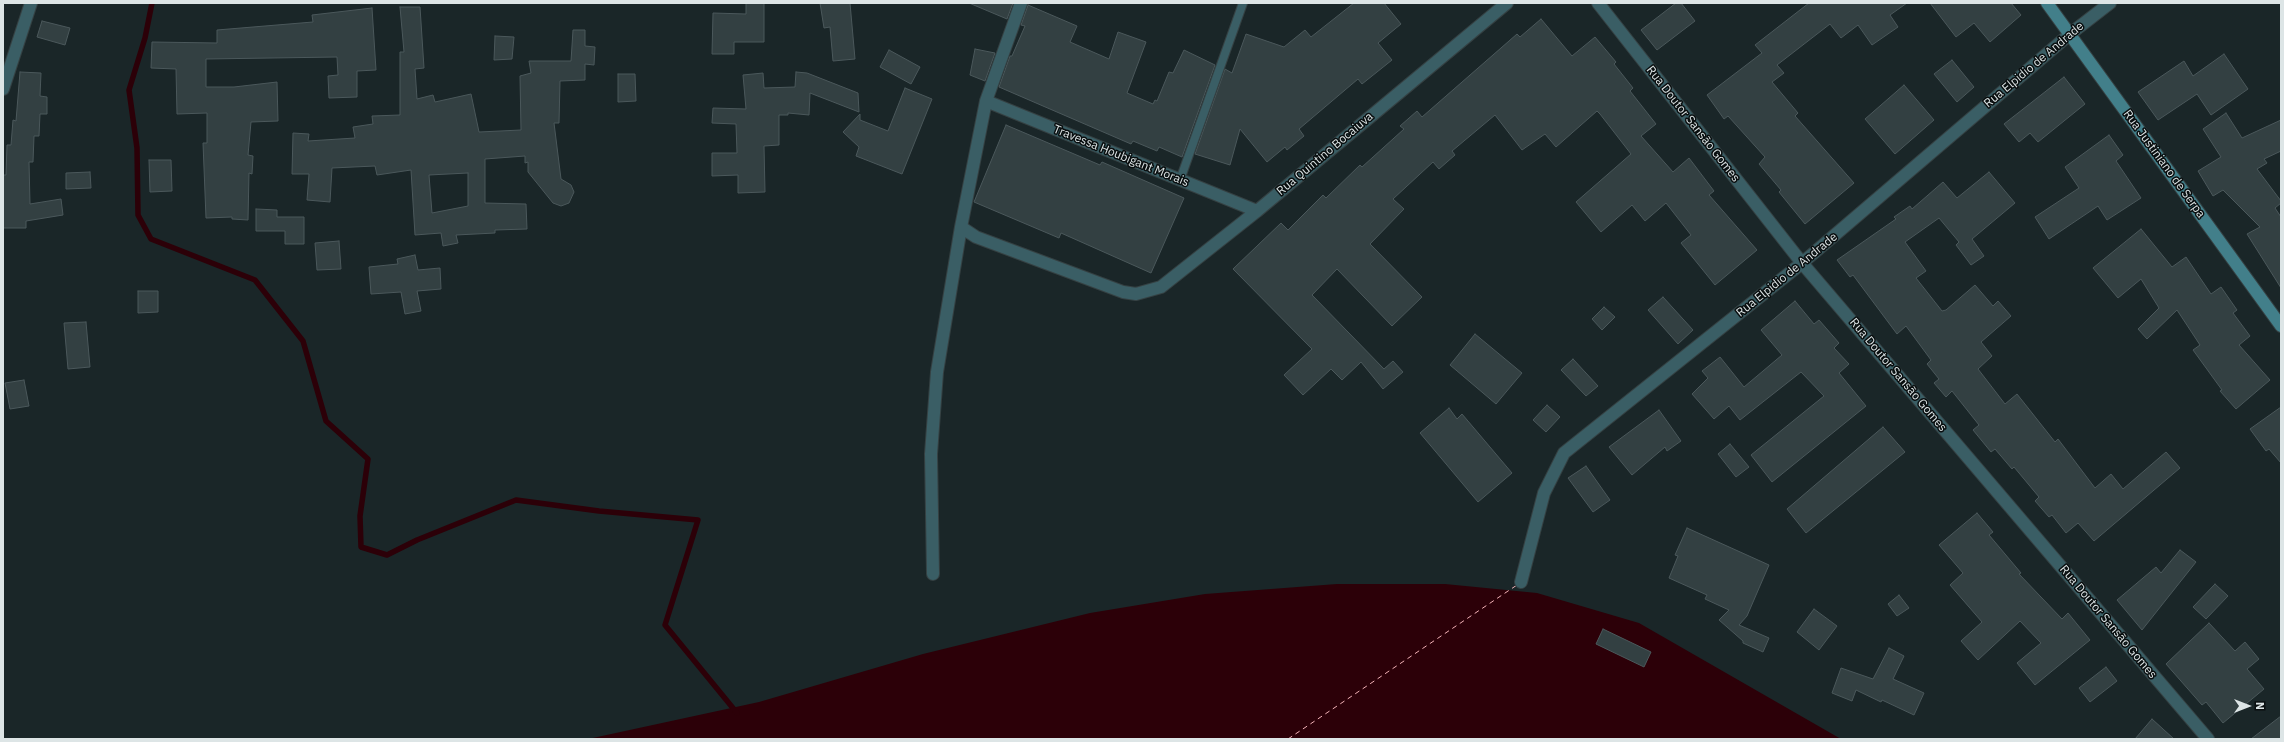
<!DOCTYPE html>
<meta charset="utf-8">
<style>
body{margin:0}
#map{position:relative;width:2284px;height:742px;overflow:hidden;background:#1a2628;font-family:"IBM Plex Sans",sans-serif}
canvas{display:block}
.frame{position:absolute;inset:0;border:4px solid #dde5e6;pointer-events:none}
.north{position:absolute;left:2228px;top:686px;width:40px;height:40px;-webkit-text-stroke:3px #090e0f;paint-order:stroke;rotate:90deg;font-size:11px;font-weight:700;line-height:16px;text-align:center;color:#dde5e6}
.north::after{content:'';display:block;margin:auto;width:14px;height:18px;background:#dde5e6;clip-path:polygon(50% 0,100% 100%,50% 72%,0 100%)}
</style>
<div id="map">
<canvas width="2284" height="742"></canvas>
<div class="frame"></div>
<div class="north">N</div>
</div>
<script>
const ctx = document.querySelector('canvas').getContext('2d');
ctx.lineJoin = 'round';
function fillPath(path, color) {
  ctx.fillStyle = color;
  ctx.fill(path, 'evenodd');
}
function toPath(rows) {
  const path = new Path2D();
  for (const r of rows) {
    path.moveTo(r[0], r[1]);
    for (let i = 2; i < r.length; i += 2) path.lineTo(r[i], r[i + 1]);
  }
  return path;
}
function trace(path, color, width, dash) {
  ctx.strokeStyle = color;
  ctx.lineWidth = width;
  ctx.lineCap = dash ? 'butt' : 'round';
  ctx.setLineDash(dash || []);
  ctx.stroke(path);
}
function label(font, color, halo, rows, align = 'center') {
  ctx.font = font + ' "IBM Plex Sans",sans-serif';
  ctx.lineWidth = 3;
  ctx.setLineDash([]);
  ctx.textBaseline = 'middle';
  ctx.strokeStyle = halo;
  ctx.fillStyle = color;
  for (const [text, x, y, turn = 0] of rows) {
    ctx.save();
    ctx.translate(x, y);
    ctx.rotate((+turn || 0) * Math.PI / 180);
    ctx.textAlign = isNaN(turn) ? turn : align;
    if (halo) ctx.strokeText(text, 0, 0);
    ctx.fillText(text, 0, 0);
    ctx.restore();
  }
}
const water = toPath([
 [1337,584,1445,584,1537,593,1639,623,1841,739,588,739,759,702,923,654,1090,613,1205,594]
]);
const stream = toPath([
 [152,3,145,38,129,90,137,148,138,215,151,239,255,280,303,341,326,421,368,459,360,516,361,547,387,555,417,540,516,500,599,511,698,520,665,625,737,713]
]);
const ferry = toPath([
 [1288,739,1517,585]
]);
const building = toPath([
 [746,3,764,3,764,42,734,42,734,54,712,54,713,13,746,14,746,3],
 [820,3,850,3,855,59,833,61,830,27,824,28,820,3],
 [969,3,1013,3,1007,19,969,3],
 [1354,3,1384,3,1401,24,1378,43,1392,60,1362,84,1358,79,1299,129,1304,136,1287,150,1285,147,1267,162,1240,129,1230,165,1195,154,1225,69,1232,73,1246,34,1284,47,1305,30,1311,37,1354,3],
 [1676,3,1681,3,1695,21,1657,50,1641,30,1676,3],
 [1809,3,1907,3,1890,15,1898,27,1872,45,1858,25,1841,38,1830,24,1777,65,1784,73,1772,82,1798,113,1795,116,1854,183,1805,224,1779,192,1781,190,1759,164,1765,157,1728,116,1724,119,1707,95,1762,53,1755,45,1809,3],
 [1930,3,2011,3,2021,15,1990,42,1974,23,1956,37,1930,3],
 [1028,5,1077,26,1070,42,1109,59,1118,32,1146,42,1127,93,1153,104,1155,100,1157,101,1169,72,1173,73,1184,50,1215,65,1182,157,1159,147,1157,151,1133,141,1131,144,999,87,1010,56,1012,56,1025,26,1021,25,1028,5],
 [400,7,420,7,424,68,415,69,417,99,433,95,435,102,471,94,479,132,521,130,520,76,531,73,529,61,571,61,573,30,585,30,585,46,595,47,594,65,585,64,585,80,560,81,559,123,554,123,561,179,571,185,574,192,569,203,561,206,553,203,528,172,528,162,525,163,525,156,485,159,485,203,526,204,527,229,495,230,495,233,456,235,458,243,443,246,441,233,415,235,411,170,377,175,375,166,332,168,330,202,307,200,309,174,292,174,293,133,309,134,308,141,355,138,353,127,373,124,372,116,400,115,400,52,404,52,400,7],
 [468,173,468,206,432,213,429,175,468,173],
 [372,8,376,70,357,71,357,97,329,98,328,76,338,75,337,57,206,59,206,87,234,87,277,82,278,121,251,122,248,155,253,156,252,174,249,173,248,220,232,219,232,217,206,218,203,143,207,143,207,113,177,114,176,69,151,68,152,42,217,43,217,30,313,22,312,15,372,8],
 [1541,19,1572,56,1595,37,1616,62,1614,64,1633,88,1630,91,1656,124,1641,136,1673,172,1689,158,1714,191,1709,195,1757,250,1715,285,1681,243,1691,235,1666,203,1645,221,1632,205,1601,232,1576,202,1631,154,1600,114,1597,111,1556,147,1545,134,1522,150,1495,115,1452,151,1455,155,1439,169,1433,162,1393,199,1404,209,1370,244,1422,297,1392,326,1337,269,1312,295,1384,369,1393,361,1403,372,1383,389,1361,362,1342,380,1331,369,1303,395,1284,375,1312,349,1233,269,1281,223,1288,230,1323,195,1326,198,1360,165,1362,167,1404,129,1400,126,1417,111,1422,117,1517,34,1520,37,1541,19],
 [42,21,70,28,65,45,37,37,42,21],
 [495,36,514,37,512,59,494,60,495,36],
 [975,49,995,53,985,81,970,75,975,49],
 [889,50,920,67,911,84,880,67,889,50],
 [2224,54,2248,89,2211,115,2197,94,2158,120,2138,92,2184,61,2193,76,2224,54],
 [1952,60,1974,87,1957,102,1934,74,1952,60],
 [20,72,41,73,40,96,47,97,47,114,40,114,39,136,34,136,33,162,29,162,30,204,61,199,63,215,26,221,26,228,3,228,3,175,6,175,7,145,11,145,13,120,16,121,20,72],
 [796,72,807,73,858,93,859,112,810,93,809,115,788,113,788,115,779,115,779,145,764,146,765,192,738,193,738,175,712,176,712,153,737,153,736,124,712,123,713,108,746,109,743,75,763,73,764,88,795,87,796,72],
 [618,74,635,74,636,101,618,102,618,74],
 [2064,77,2085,104,2038,142,2030,133,2019,142,2004,124,2064,77],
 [1904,85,1934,120,1895,154,1865,119,1904,85],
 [905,88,932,99,902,174,856,156,859,147,843,132,860,114,860,120,888,131,905,88],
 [2226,113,2242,138,2281,120,2281,151,2264,159,2267,163,2257,169,2281,201,2281,203,2275,208,2281,217,2281,288,2247,234,2260,227,2223,190,2213,196,2198,171,2221,157,2203,129,2226,113],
 [1006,125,1100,165,1102,162,1184,198,1151,273,1061,233,1059,238,974,202,1006,125],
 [2109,135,2123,155,2116,161,2141,198,2107,220,2098,206,2049,239,2035,217,2079,188,2065,167,2109,135],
 [149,160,171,160,172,191,150,192,149,160],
 [90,172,91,188,66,189,66,173,90,172],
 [1989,172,2015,203,1972,239,1984,256,1971,265,1956,245,1959,242,1939,218,1905,242,1926,271,1916,278,1942,311,1946,310,1975,285,1993,306,1998,301,2011,316,1981,342,1992,356,1978,369,2005,404,2017,394,2055,442,2058,439,2095,488,2111,474,2123,489,2166,452,2180,468,2094,541,2078,523,2066,533,2052,515,2049,517,2035,501,2039,497,2014,467,2012,469,1995,449,1991,452,1973,430,1979,425,1952,391,1946,397,1934,383,1939,379,1927,364,1931,360,1906,326,1897,334,1853,275,1850,277,1837,260,1896,219,1894,217,1910,206,1912,209,1943,182,1957,198,1989,172],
 [256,209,277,210,277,217,304,217,304,244,285,244,285,231,256,231,256,209],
 [2141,229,2172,267,2186,257,2211,294,2221,287,2237,310,2233,313,2250,336,2239,345,2270,380,2236,409,2220,391,2222,390,2193,350,2200,345,2177,310,2147,339,2138,329,2159,308,2141,279,2118,298,2093,268,2141,229],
 [339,241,341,269,317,270,315,243,339,241],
 [415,255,418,270,440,268,441,289,417,291,421,311,405,314,401,292,371,294,369,267,398,264,397,259,415,255],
 [138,291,158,291,158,312,138,313,138,291],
 [1663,297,1693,330,1678,344,1648,310,1663,297],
 [1795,301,1814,324,1819,320,1839,343,1834,348,1849,364,1839,373,1866,406,1772,482,1751,455,1824,396,1801,372,1740,420,1729,406,1714,419,1692,394,1708,378,1702,371,1720,357,1744,387,1782,355,1761,330,1795,301],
 [1604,307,1615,317,1602,330,1592,319,1604,307],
 [86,322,90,367,68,369,64,323,86,322],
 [1475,334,1522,373,1496,404,1450,365,1475,334],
 [1573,359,1598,386,1586,396,1561,370,1573,359],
 [24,380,29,406,10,409,5,383,24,380],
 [1547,405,1560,417,1546,432,1533,420,1547,405],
 [2281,407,2281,463,2269,449,2266,451,2250,429,2281,407],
 [1449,408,1457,419,1462,414,1512,473,1478,502,1420,433,1449,408],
 [1659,410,1681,441,1667,451,1665,447,1632,475,1609,447,1659,410],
 [1883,427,1905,452,1806,533,1787,509,1883,427],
 [1730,444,1749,467,1736,477,1718,454,1730,444],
 [1586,466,1610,500,1593,512,1568,478,1586,466],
 [1977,513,1993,532,1989,535,2021,573,2019,574,2062,619,2068,613,2090,640,2035,685,2017,663,2041,643,2020,621,1978,660,1961,641,1982,622,1950,585,1963,573,1939,545,1977,513],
 [1687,528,1769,565,1747,616,1739,625,1769,638,1763,652,1743,643,1743,641,1719,620,1729,610,1705,599,1707,595,1669,578,1678,556,1675,555,1687,528],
 [2180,550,2196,562,2142,630,2117,600,2156,567,2161,573,2180,550],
 [2215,584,2228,596,2206,619,2193,607,2215,584],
 [1899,595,1909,608,1897,616,1888,604,1899,595],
 [1814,609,1837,626,1819,650,1797,632,1814,609],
 [2209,623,2235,651,2245,642,2259,659,2247,669,2264,689,2223,723,2206,702,2202,705,2166,664,2209,623],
 [1603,629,1651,652,1644,667,1596,644,1603,629],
 [1889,648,1904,656,1893,679,1924,693,1914,715,1882,700,1881,702,1856,690,1852,701,1832,693,1841,668,1873,679,1889,648],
 [2106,667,2117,681,2090,702,2079,688,2106,667],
 [2281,716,2281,739,2251,739,2281,716],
 [2152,719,2174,739,2135,739,2152,719]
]);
const lane = toPath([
 [1180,180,1243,3]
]);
const street = toPath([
 [1598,3,1802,263,2208,739],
 [3,89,31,3],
 [986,101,1257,211],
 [961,227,976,237,1123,292,1136,294,1161,287,1257,211,1507,3],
 [933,574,931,454,937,372,961,227,986,101,1021,3],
 [1521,582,1544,493,1564,453,1802,263,2070,34,2110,3]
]);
const secondary = toPath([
 [2047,3,2281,326]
]);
const streetNames = [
 ["Rua Elpidio de Andrade",2034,65,-40],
 ["Rua Doutor Sansão Gomes",1693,124,52],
 ["Rua Quintino Bocaiuva",1325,154,-40],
 ["Travessa Houbigant Morais",1121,156,22],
 ["Rua Justiniano de Serpa",2164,164,54],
 ["Rua Elpidio de Andrade",1787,275,-39],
 ["Rua Doutor Sansão Gomes",1898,375,50],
 ["Rua Doutor Sansão Gomes",2108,622,50]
];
fillPath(water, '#2c0008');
trace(stream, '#2c0008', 5.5);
trace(ferry, '#f3b3b8', 1, [5, 4]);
fillPath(building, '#334042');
trace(building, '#4b585b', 1);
trace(lane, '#354143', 10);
trace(street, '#354143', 14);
trace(secondary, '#354143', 14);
trace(lane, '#3a5e65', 8);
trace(street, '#3a5e65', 12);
trace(secondary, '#427f8a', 12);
label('12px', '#dde5e6', '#090e0f', streetNames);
</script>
